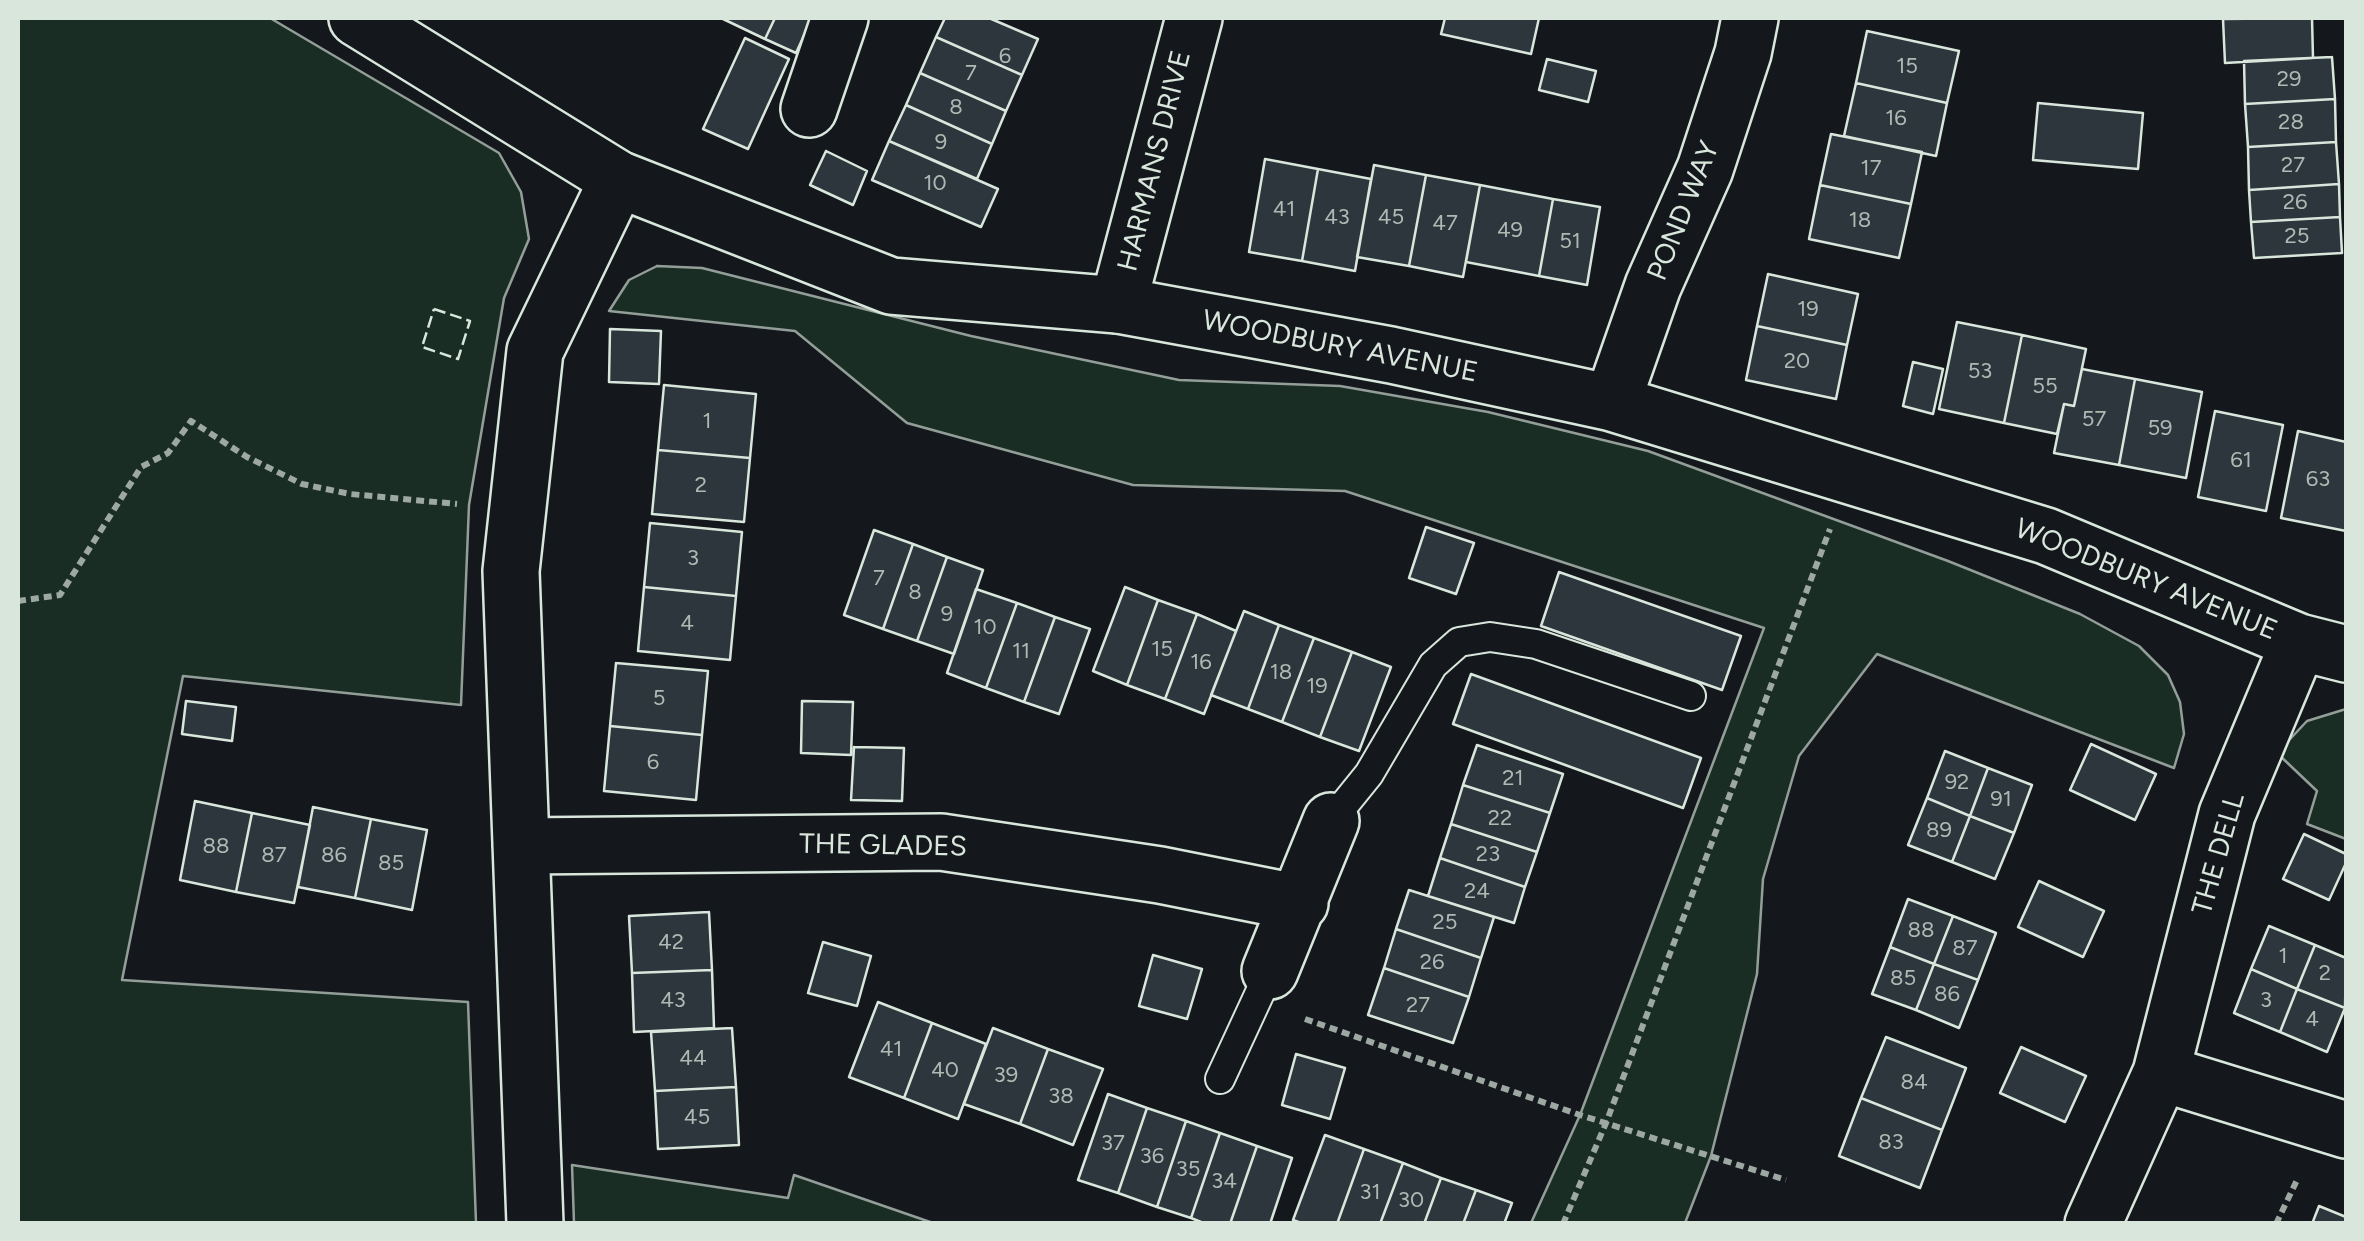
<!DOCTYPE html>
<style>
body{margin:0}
#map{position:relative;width:2364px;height:1241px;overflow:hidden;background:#14181c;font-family:Figtree,sans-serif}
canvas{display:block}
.frame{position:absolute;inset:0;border:20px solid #d8e6dc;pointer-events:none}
</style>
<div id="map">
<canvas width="2364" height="1241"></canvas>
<div class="frame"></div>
</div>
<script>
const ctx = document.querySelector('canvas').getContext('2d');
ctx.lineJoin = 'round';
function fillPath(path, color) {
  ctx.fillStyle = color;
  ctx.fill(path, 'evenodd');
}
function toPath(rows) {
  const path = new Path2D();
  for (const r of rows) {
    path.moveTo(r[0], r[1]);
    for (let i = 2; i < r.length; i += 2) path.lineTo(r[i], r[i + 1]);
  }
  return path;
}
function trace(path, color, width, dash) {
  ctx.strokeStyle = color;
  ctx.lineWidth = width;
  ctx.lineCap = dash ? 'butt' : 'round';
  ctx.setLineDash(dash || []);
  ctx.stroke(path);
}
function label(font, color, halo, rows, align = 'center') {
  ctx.font = font + ' Figtree,sans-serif';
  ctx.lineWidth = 8;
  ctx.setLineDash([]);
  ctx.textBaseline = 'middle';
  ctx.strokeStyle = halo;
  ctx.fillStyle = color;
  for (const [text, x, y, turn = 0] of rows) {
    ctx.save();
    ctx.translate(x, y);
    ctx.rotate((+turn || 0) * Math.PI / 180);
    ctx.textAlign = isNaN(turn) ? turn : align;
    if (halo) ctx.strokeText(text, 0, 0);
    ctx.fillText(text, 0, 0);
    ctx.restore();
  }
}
const green = toPath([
 [18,18,270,18,499,153,521,192,529,239,504,298,469,505,461,705,183,676,122,980,468,1002,476,1223,18,1223,18,18],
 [657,266,702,268,971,336,1179,380,1340,386,1488,412,1648,451,1948,561,2080,614,2139,646,2168,675,2180,702,2184,734,2174,768,1877,654,1799,756,1763,879,1757,974,1711,1156,1685,1223,1531,1223,1580,1115,1764,628,1345,491,1133,485,907,423,795,331,609,311,629,280,657,266],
 [2346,709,2346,839,2307,824,2317,791,2277,753,2307,721,2346,709],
 [572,1165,788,1198,794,1175,933,1223,574,1223,572,1165]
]);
const building = toPath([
 [721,18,775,18,765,39,721,18],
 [775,18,812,18,796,53,765,39,775,18],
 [945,18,989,18,1038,39,1022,75,936,37,945,18],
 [1445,18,1539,18,1531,54,1441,34,1445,18],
 [2312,18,2313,58,2225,63,2223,19,2312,18],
 [1867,31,1959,51,1947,103,1856,83,1867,31],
 [936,37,1022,75,1006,111,920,73,936,37],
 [745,38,789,59,748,149,703,129,745,38],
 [2332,57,2335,99,2245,104,2244,61,2332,57],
 [1547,59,1596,71,1588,102,1539,90,1547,59],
 [920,73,1006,111,992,144,906,105,920,73],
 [1856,83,1947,103,1936,156,1844,136,1856,83],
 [2335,99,2336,142,2248,147,2245,104,2335,99],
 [2038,103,2143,113,2138,169,2033,160,2038,103],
 [906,105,992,144,977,179,889,141,906,105],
 [1831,134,1922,152,1911,204,1820,185,1831,134],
 [889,141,998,189,981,227,872,180,889,141],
 [2336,142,2339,184,2249,190,2248,147,2336,142],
 [826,151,867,171,853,205,810,185,826,151],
 [1265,159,1318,169,1302,261,1249,252,1265,159],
 [1374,165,1426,175,1409,266,1357,257,1374,165],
 [1318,169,1371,179,1355,271,1302,261,1318,169],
 [1426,175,1480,185,1463,277,1409,266,1426,175],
 [2339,184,2340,217,2251,222,2249,190,2339,184],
 [1480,185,1553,199,1539,276,1466,262,1480,185],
 [1820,185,1911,204,1899,258,1809,239,1820,185],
 [1553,199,1600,207,1587,285,1539,276,1553,199],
 [2340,217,2342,253,2254,258,2251,222,2340,217],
 [1768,274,1858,294,1847,345,1757,326,1768,274],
 [1957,322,2022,335,2004,423,1939,409,1957,322],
 [1757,326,1847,345,1836,399,1746,380,1757,326],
 [610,329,661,331,659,384,609,382,610,329],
 [2022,335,2086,349,2074,406,2064,404,2057,434,2004,423,2022,335],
 [1913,362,1943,369,1933,414,1903,406,1913,362],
 [2082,369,2135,379,2119,465,2054,453,2064,404,2074,406,2082,369],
 [2135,379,2202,392,2186,478,2119,465,2135,379],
 [664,385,756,394,750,458,658,450,664,385],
 [2215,411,2283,425,2266,511,2198,497,2215,411],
 [2298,431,2346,442,2346,531,2281,518,2298,431],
 [658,450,750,458,744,522,652,514,658,450],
 [650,523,742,532,736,596,644,587,650,523],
 [1426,527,1474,543,1456,594,1409,578,1426,527],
 [874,530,913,544,883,629,844,615,874,530],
 [913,544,947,557,917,641,883,629,913,544],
 [947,557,983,570,954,654,917,641,947,557],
 [1559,572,1741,636,1722,690,1541,626,1559,572],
 [644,587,736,596,730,660,638,651,644,587],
 [1125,587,1158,600,1127,685,1093,671,1125,587],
 [976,589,1017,603,986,688,947,673,976,589],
 [1158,600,1197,614,1165,699,1127,685,1158,600],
 [1017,603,1055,617,1024,702,986,688,1017,603],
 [1244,611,1279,625,1248,709,1211,695,1244,611],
 [1197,614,1236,631,1204,714,1165,699,1197,614],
 [1055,617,1090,629,1059,714,1024,702,1055,617],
 [1279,625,1314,638,1282,722,1248,709,1279,625],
 [1314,638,1352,652,1320,737,1282,722,1314,638],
 [1352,652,1391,667,1359,751,1320,737,1352,652],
 [616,663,708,671,702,735,610,726,616,663],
 [1471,674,1701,758,1683,808,1453,724,1471,674],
 [186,701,236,707,232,741,182,734,186,701],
 [802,701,853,702,851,755,801,753,802,701],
 [610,726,702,735,696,800,604,791,610,726],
 [2091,744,2156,774,2135,820,2070,790,2091,744],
 [1477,745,1563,774,1550,813,1463,785,1477,745],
 [854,747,904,748,902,801,851,800,854,747],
 [1945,751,1988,768,1970,816,1927,798,1945,751],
 [1988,768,2032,785,2014,833,1970,816,1988,768],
 [1463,785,1550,813,1537,852,1451,824,1463,785],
 [1927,798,1970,816,1952,862,1908,845,1927,798],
 [195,801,252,813,236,892,180,880,195,801],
 [313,807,371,819,355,898,298,887,313,807],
 [252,813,310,825,294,903,236,892,252,813],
 [1970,816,2014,833,1995,879,1952,862,1970,816],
 [371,819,427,830,412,910,355,898,371,819],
 [1451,824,1537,852,1525,887,1440,858,1451,824],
 [2304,834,2346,854,2346,863,2329,900,2283,879,2304,834],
 [1440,858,1525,887,1514,923,1428,896,1440,858],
 [2039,881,2104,911,2083,957,2018,927,2039,881],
 [1409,890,1494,917,1481,958,1396,929,1409,890],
 [1908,899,1953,916,1934,964,1890,947,1908,899],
 [709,912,712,970,632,973,629,916,709,912],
 [1953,916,1996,933,1978,980,1934,964,1953,916],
 [2269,926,2315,945,2297,989,2251,969,2269,926],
 [1396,929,1481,958,1469,997,1384,968,1396,929],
 [823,942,871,956,857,1006,808,993,823,942],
 [2315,945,2346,958,2345,1008,2297,989,2315,945],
 [1890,947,1934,964,1916,1010,1872,994,1890,947],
 [1153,955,1202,969,1187,1019,1139,1006,1153,955],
 [1934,964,1978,980,1959,1028,1916,1010,1934,964],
 [1384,968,1469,997,1453,1043,1368,1015,1384,968],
 [2251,969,2297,989,2280,1032,2234,1013,2251,969],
 [712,970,714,1028,634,1032,632,973,712,970],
 [2297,989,2345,1008,2327,1052,2280,1032,2297,989],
 [878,1002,932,1023,904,1098,849,1077,878,1002],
 [932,1023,986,1044,958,1119,904,1098,932,1023],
 [732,1028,736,1087,655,1091,651,1032,732,1028],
 [993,1028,1048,1049,1020,1124,964,1104,993,1028],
 [1886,1037,1966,1068,1942,1130,1861,1098,1886,1037],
 [2021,1047,2086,1076,2065,1122,2000,1093,2021,1047],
 [1048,1049,1103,1069,1073,1145,1020,1124,1048,1049],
 [1296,1054,1345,1068,1330,1119,1282,1105,1296,1054],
 [736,1087,739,1145,658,1149,655,1091,736,1087],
 [1108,1094,1147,1108,1118,1193,1078,1180,1108,1094],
 [1861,1098,1942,1130,1920,1188,1839,1156,1861,1098],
 [1147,1108,1186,1121,1157,1207,1118,1193,1147,1108],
 [1186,1121,1220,1133,1191,1218,1157,1207,1186,1121],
 [1220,1133,1257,1146,1230,1224,1206,1224,1191,1218,1220,1133],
 [1325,1135,1364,1149,1337,1224,1304,1224,1293,1220,1325,1135],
 [1257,1146,1292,1158,1270,1224,1230,1224,1257,1146],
 [1364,1149,1403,1163,1380,1224,1337,1224,1364,1149],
 [1403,1163,1441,1178,1424,1224,1380,1224,1403,1163],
 [1441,1178,1476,1190,1463,1224,1424,1224,1441,1178],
 [1476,1190,1512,1203,1504,1224,1463,1224,1476,1190],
 [2319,1206,2346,1217,2346,1224,2312,1224,2319,1206]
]);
const path = toPath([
 [18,601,60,595,141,467,168,453,191,421,247,457,302,484,350,494,457,504],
 [1305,1019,1580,1115,1786,1180],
 [1563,1224,1606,1123,1830,529],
 [2276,1224,2298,1178]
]);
const service = toPath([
 [1331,821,1369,774,1433,665,1459,642,1490,637,1536,644,1691,696],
 [1220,1079,1270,971]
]);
const minor = toPath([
 [809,109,840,18],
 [1118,305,1391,355,1612,403,2046,536,2299,642,2346,654],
 [1612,403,1653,286,1705,169,1743,53,1750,18],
 [521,846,941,842,1160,875,1300,903],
 [1270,971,1331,821],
 [2161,1073,2346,1130],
 [535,1224,511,571,535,351,618,179],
 [2093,1224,2161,1073,2227,814,2299,642]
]);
const tertiary = toPath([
 [357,18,618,179,891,286,1118,305,1194,18]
]);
const fence = toPath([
 [434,309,470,321,458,359,422,347,434,309]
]);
const numberNames = [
 ["6",1005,57],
 ["15",1907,67],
 ["7",971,74],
 ["29",2289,80],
 ["8",956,108],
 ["16",1896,119],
 ["28",2291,123],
 ["9",941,143],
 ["27",2293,166],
 ["17",1871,169],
 ["10",935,184],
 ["26",2295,203],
 ["41",1284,210],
 ["43",1337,218],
 ["45",1391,218],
 ["18",1860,221],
 ["47",1445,224],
 ["49",1510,231],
 ["25",2297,237],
 ["51",1570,242],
 ["19",1808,310],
 ["20",1797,362],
 ["53",1980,372],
 ["55",2045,387],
 ["57",2094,420],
 ["1",707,422],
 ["59",2160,429],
 ["61",2241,461],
 ["63",2318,480],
 ["2",701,486],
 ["3",693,559],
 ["7",879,579],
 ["8",915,593],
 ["9",947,615],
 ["4",687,624],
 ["10",985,628],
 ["15",1162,650],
 ["11",1021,652],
 ["16",1201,663],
 ["18",1281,673],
 ["19",1317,687],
 ["5",659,699],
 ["6",653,763],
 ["21",1513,779],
 ["92",1957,783],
 ["91",2001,800],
 ["22",1500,819],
 ["89",1939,831],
 ["88",216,847],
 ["23",1488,855],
 ["87",274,856],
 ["86",334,856],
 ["85",391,864],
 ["24",1477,892],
 ["25",1445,923],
 ["88",1921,931],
 ["42",671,943],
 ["87",1965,949],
 ["1",2283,957],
 ["26",1432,963],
 ["2",2325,974],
 ["85",1903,979],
 ["86",1947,995],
 ["43",673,1001],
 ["3",2266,1001],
 ["27",1418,1006],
 ["4",2312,1020],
 ["41",891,1050],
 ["44",693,1059],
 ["40",945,1071],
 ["39",1006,1076],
 ["84",1914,1083],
 ["38",1061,1097],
 ["45",697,1118],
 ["83",1891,1143],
 ["37",1113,1144],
 ["36",1152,1157],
 ["35",1188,1170],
 ["34",1224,1182],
 ["31",1370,1193],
 ["30",1411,1201]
];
const streetNames = [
 ["HARMANS DRIVE",1155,161,-76],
 ["POND WAY",1684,211,-68],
 ["WOODBURY AVENUE",1340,347,11],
 ["WOODBURY AVENUE",2146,580,22],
 ["THE GLADES",883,846,1],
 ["THE DELL",2219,854,-74]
];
fillPath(green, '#1a2d24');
trace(green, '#939e99', 2.5);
fillPath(building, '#2c363c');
trace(building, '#d8e6dc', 2.5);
trace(service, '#d8e6dc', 32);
trace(minor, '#d8e6dc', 60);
trace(tertiary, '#d8e6dc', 60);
trace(path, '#9da8a2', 6, [8, 5]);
trace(service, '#14181c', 28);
trace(minor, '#14181c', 55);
trace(tertiary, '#14181c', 55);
trace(fence, '#d8e6dc', 2.5, [12, 5]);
label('22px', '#adbab4', null, numberNames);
label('28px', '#d8e6dc', '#14181c', streetNames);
</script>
